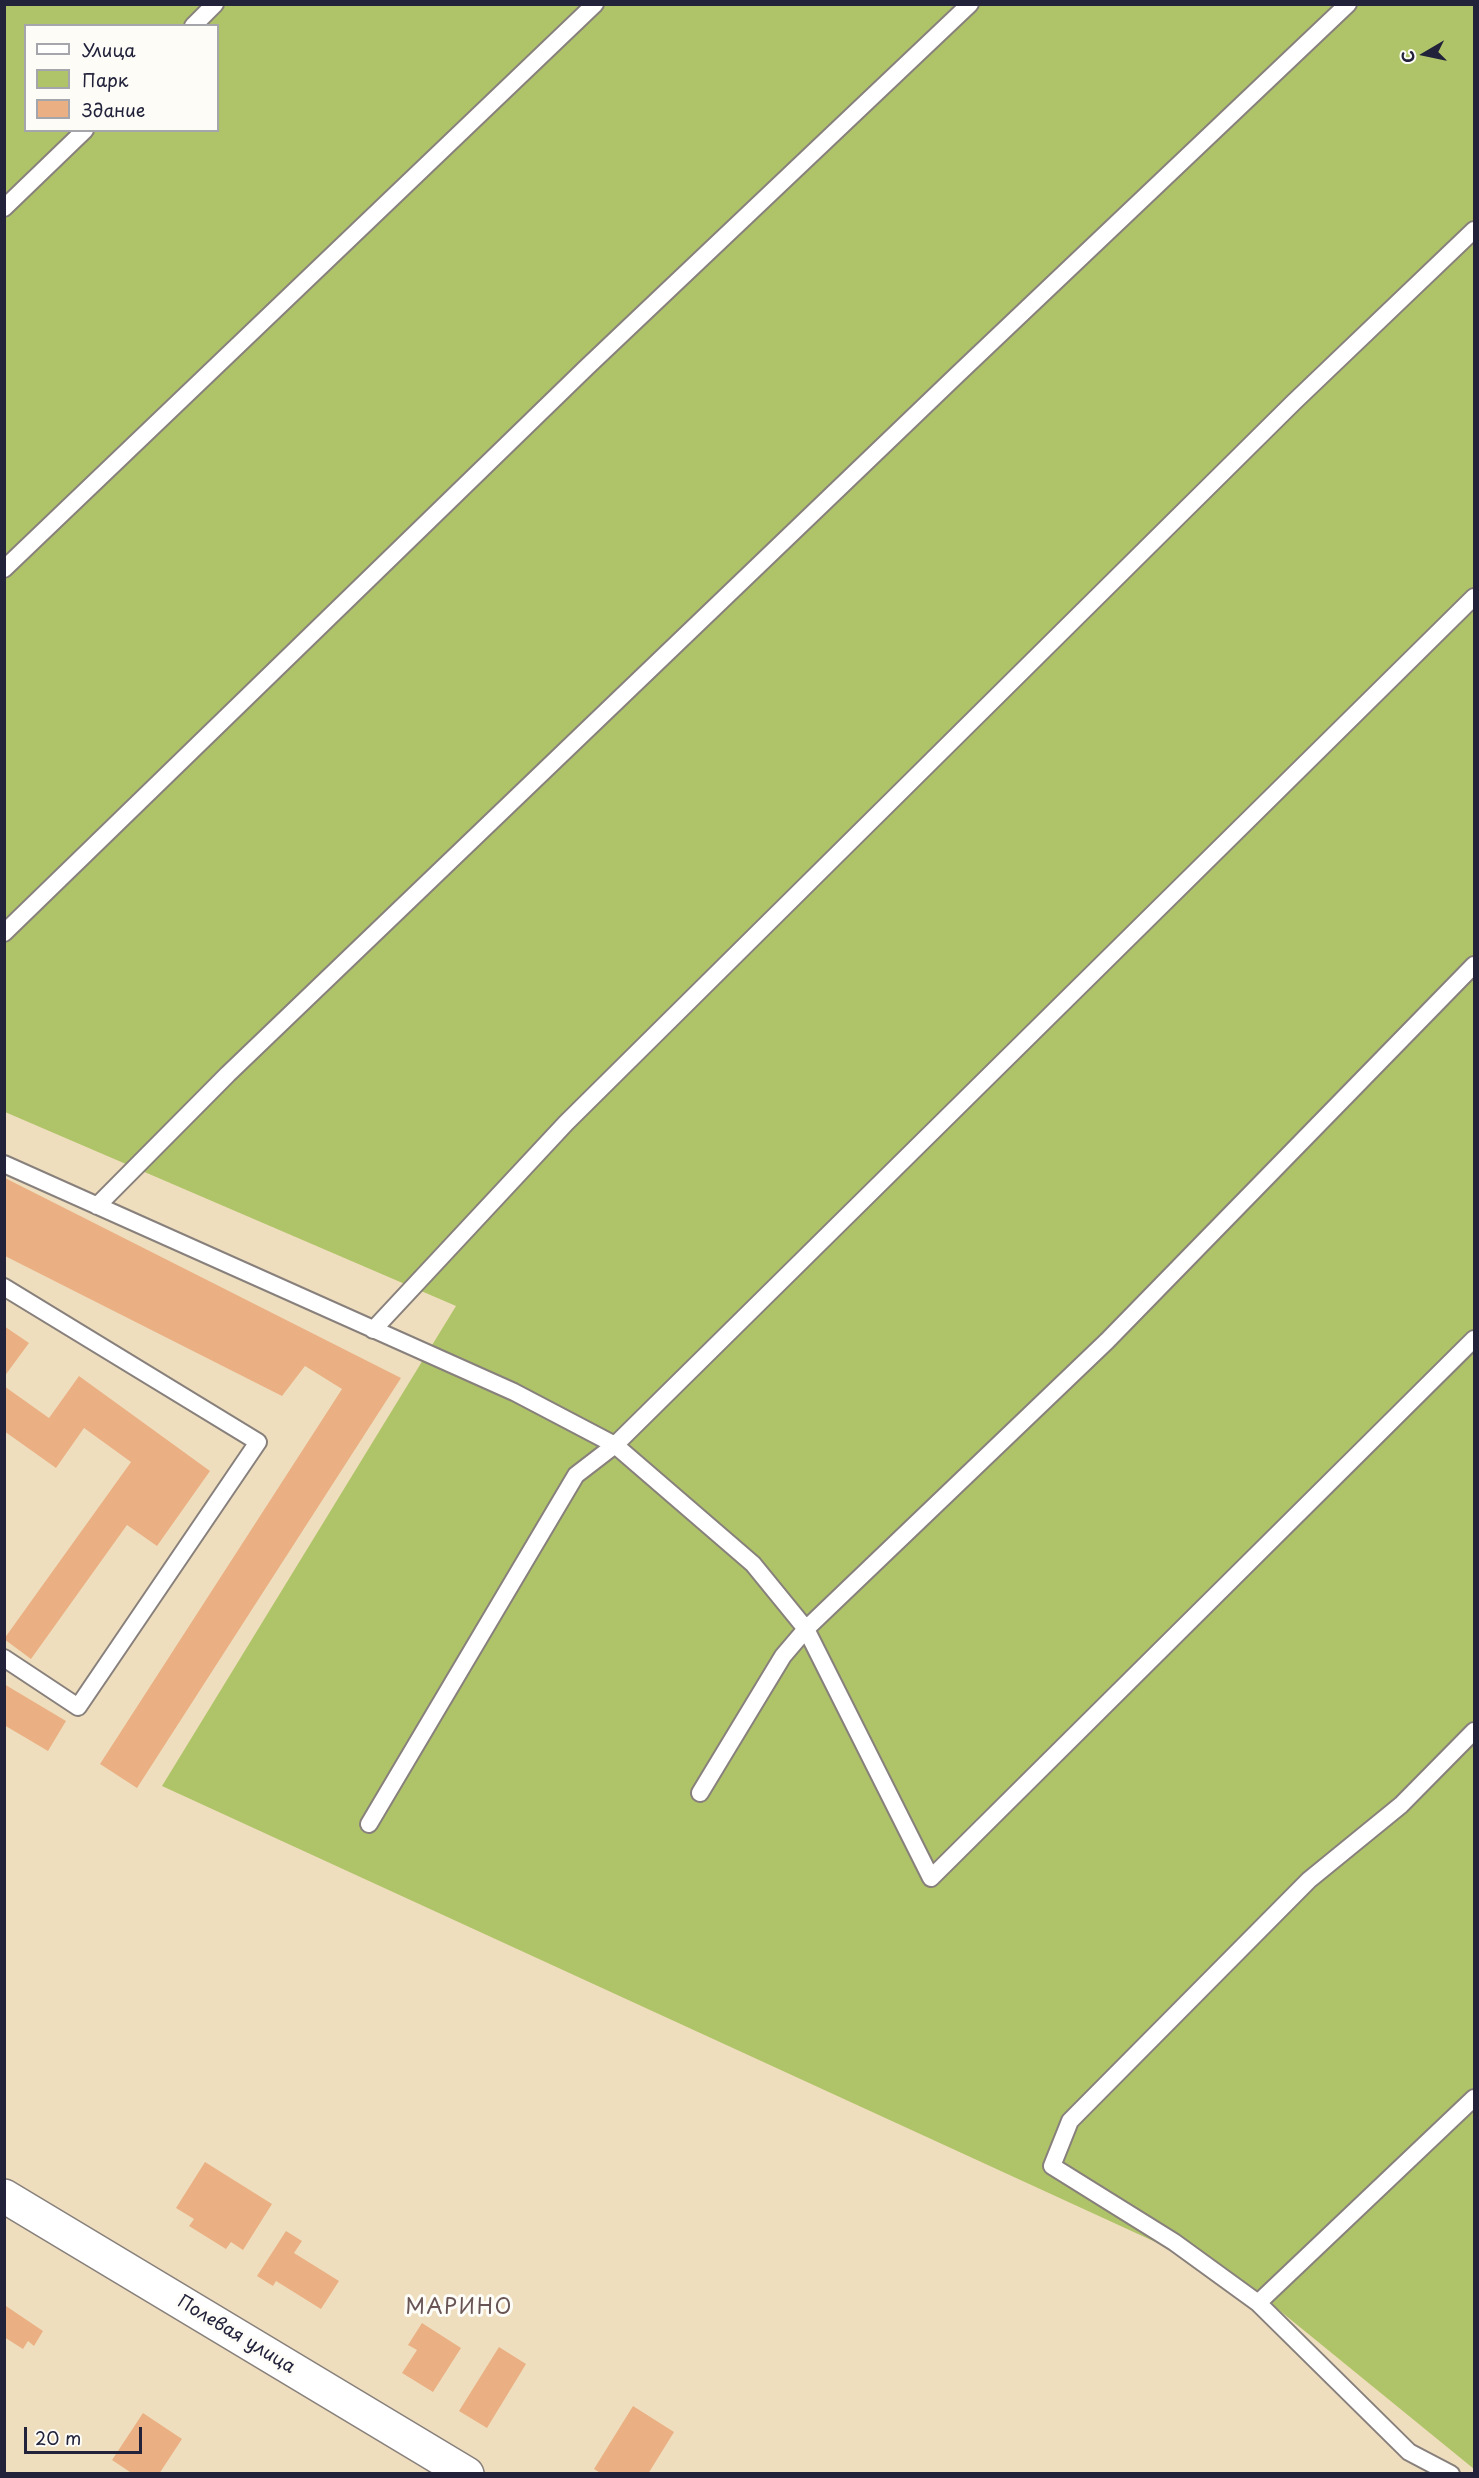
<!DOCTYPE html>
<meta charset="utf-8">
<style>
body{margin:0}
#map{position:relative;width:1479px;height:2478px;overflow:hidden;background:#efdebd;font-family:"Playpen Sans",sans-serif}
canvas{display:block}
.frame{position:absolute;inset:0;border:6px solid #22223b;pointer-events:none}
.legend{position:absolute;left:24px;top:24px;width:195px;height:108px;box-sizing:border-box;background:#fdfcf7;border:2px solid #a5a5ac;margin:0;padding:8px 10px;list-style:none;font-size:18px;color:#22223b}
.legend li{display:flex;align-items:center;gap:12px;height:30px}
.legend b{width:30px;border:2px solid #a5a5ac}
.north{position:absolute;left:1395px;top:24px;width:60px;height:60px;-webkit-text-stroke:4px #fdfcf7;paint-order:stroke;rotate:261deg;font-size:16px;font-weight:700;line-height:24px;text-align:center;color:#22223b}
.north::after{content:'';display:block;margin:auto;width:21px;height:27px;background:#22223b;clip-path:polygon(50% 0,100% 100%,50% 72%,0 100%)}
.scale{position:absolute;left:24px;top:2427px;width:118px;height:27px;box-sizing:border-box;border:3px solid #22223b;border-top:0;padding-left:8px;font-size:18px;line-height:21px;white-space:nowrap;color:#22223b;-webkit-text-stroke:4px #fdfcf7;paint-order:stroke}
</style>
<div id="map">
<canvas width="1479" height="2478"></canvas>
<div class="frame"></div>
<ul class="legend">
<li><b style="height:8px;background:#fff"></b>Улица</li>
<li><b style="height:16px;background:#afc468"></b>Парк</li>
<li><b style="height:16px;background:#eab084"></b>Здание</li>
</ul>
<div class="north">С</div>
<div class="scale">20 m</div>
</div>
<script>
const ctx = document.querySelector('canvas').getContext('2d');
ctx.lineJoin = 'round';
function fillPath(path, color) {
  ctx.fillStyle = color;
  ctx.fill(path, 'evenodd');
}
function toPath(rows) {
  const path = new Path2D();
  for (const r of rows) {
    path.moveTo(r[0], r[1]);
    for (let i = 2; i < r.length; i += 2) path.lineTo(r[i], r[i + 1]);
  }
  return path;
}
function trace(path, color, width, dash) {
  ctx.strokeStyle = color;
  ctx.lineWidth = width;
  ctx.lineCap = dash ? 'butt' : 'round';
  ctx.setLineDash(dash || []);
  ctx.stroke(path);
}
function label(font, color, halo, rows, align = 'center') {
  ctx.font = font + ' "Playpen Sans",sans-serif';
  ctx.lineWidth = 6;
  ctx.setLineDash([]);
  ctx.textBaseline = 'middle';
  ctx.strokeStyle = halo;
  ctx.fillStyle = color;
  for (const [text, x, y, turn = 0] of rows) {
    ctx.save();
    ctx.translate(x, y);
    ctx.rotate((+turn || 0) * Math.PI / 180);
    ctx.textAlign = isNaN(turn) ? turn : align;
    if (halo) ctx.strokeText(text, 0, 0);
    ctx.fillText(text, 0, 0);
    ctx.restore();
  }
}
const green = toPath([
 [5,5,1474,5,1474,2469,1247,2284,162,1786,456,1306,5,1112],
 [26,26,218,26,218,130,26,130]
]);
const building = toPath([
 [5,1178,401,1378,137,1788,100,1764,342,1389,305,1366,282,1396,5,1256],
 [4,1326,29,1343,4,1377],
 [79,1376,210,1471,157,1546,127,1525,31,1659,4,1639,131,1462,84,1428,56,1468,4,1431,4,1386,49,1418],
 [4,1684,66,1721,48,1751,4,1725],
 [205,2162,272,2204,243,2250,231,2242,226,2249,189,2226,194,2219,176,2208],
 [286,2231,302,2241,294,2253,339,2281,321,2309,276,2281,273,2286,257,2276],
 [6,2306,43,2331,34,2346,28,2341,23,2349,4,2337],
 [422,2323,461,2348,433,2392,402,2373,417,2350,408,2345],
 [499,2347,526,2364,487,2428,459,2411],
 [633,2406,674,2432,648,2474,602,2474,594,2469],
 [143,2413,182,2439,159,2474,133,2474,112,2460]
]);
const lane = toPath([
 [193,26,215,4],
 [4,208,85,130],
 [4,569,595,4],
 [4,933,587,367,970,4],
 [4,1164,514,1392,615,1445,753,1564,806,1629,931,1878,1474,1339],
 [97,1206,228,1074,958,374,1348,4],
 [4,1287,258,1442,78,1707,4,1658],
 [373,1330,566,1123,1294,402,1474,230],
 [700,1793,783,1656,806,1629,1107,1341,1474,965],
 [369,1824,576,1475,615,1445,1474,597],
 [1258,2303,1474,2098],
 [1451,2474,1409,2452,1258,2303,1174,2242,1052,2166,1070,2121,1309,1880,1401,1805,1474,1731]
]);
const street = toPath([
 [4,2196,467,2474]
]);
const streetNames = [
 ["Полевая улица",236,2335,31]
];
const quarterNames = [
 ["МАРИНО",459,2308]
];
fillPath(green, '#afc468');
fillPath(building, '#eab084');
trace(lane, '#88807c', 20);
trace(street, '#88807c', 36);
trace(lane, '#fff', 16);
trace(street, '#fff', 33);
label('18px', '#22223b', '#fdfcf7', streetNames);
ctx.letterSpacing = '1.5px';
label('21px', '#685455', '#fdfcf7', quarterNames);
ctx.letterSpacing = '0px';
</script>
